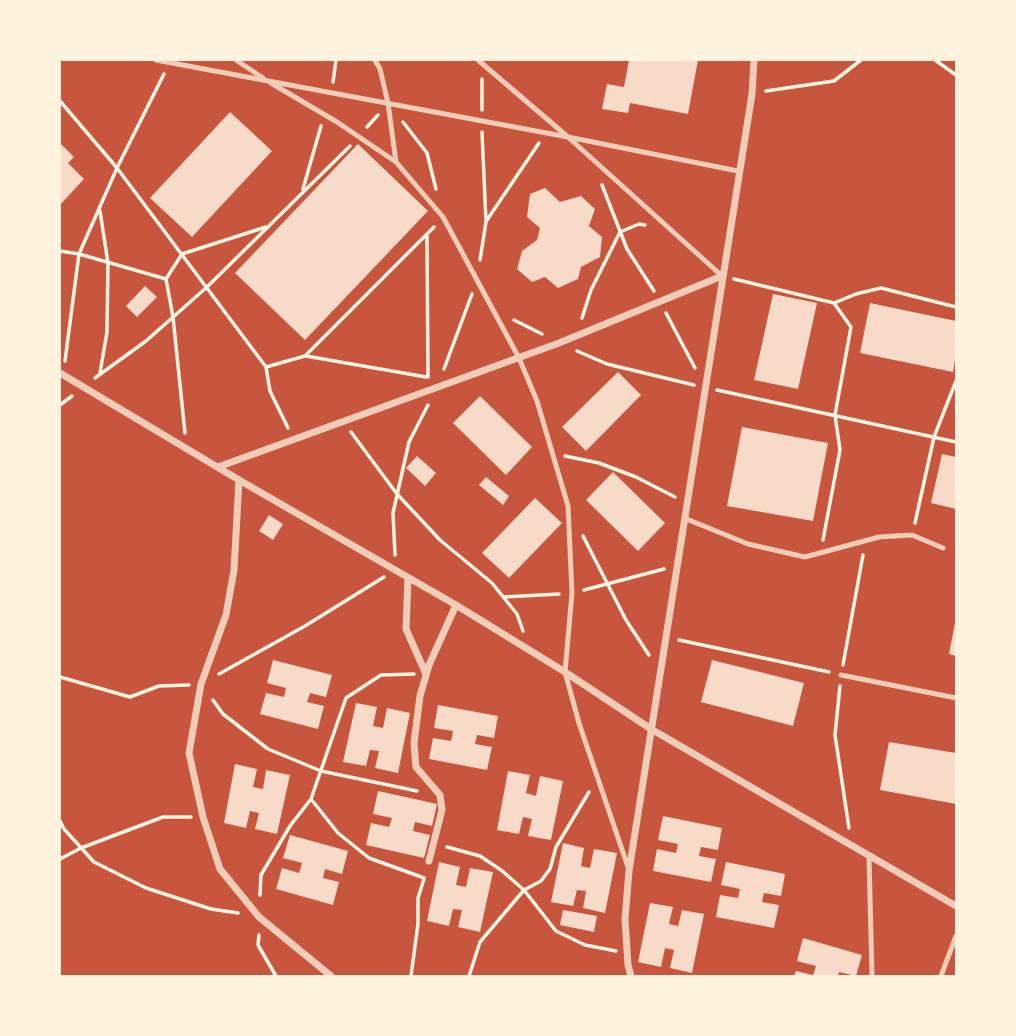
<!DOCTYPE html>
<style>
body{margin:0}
#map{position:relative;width:1016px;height:1036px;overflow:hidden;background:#c8553d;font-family:Lato,sans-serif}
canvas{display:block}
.frame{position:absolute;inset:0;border:61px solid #fff3e0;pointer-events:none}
</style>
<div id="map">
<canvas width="1016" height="1036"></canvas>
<div class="frame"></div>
</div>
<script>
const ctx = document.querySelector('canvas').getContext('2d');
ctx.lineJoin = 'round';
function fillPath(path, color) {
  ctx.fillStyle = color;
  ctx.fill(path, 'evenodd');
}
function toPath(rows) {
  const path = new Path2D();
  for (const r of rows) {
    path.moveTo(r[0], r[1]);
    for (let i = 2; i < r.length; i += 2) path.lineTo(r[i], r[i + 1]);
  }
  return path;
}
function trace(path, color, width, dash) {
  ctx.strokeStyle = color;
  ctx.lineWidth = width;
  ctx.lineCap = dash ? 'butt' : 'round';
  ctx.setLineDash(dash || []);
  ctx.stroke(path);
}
const building = toPath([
 [629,60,698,60,688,114,630,103,628,113,602,109,607,84,624,87],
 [230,112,272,151,192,237,150,198],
 [60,143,74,157,68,163,84,179,60,205],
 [358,144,428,211,305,340,235,273],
 [545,188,560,202,581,196,595,209,589,226,602,237,600,257,581,267,578,279,558,288,545,277,532,282,517,269,522,251,537,240,540,228,527,217,530,194],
 [145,286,157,297,137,317,126,306],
 [773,294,817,303,798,389,754,380],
 [870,303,956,321,956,354,953,372,860,353],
 [618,372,641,395,586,451,562,427],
 [480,396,532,447,506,475,453,423],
 [742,427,828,443,813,521,727,506],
 [942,454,956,457,956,509,931,503],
 [417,456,436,473,425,486,406,468],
 [613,472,665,523,638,551,586,500],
 [486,477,509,496,503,505,479,485],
 [535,498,562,523,509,578,482,553],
 [269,515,283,524,273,540,259,531],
 [955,623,956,623,956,656,949,654],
 [273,660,332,675,326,697,310,693,307,702,324,706,318,729,260,714,266,693,284,697,286,688,267,683],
 [712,660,804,683,793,726,701,702],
 [356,703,377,707,373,726,383,728,387,708,410,713,398,773,375,768,379,751,370,750,366,766,343,762],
 [438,705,498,716,494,738,477,735,475,744,492,747,487,770,429,759,433,738,451,741,453,731,434,728],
 [889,742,956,753,956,804,880,790],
 [235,764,257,769,253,787,263,789,266,770,290,775,277,834,255,829,259,813,250,811,246,828,224,823],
 [508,771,530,775,526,793,536,796,540,776,563,781,551,840,528,836,532,819,523,817,519,834,497,830],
 [378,791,437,804,432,826,415,822,413,831,430,835,424,858,366,845,371,823,389,827,392,818,373,814],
 [663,816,722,828,718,850,701,847,699,856,716,859,711,882,653,871,657,849,676,853,678,844,658,840],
 [290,835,348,851,342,874,325,869,323,878,339,882,333,905,276,889,282,868,299,873,302,863,283,858],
 [563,843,584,848,581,866,590,868,594,849,617,853,605,913,583,908,586,891,577,890,573,906,551,902],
 [439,862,460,867,456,885,466,887,470,868,493,872,480,932,458,927,462,910,453,909,449,926,427,921],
 [726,862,785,874,781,896,764,893,762,902,779,905,774,928,716,917,720,895,738,898,740,889,721,885],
 [650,903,673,907,669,924,678,926,682,910,704,914,692,973,670,968,674,950,665,948,661,967,638,962],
 [563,910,597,916,594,932,560,925],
 [803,938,862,955,856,976,839,972,838,976,794,976,796,971,813,975,816,966,797,961]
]);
const path = toPath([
 [935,60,956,75],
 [333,82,336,60],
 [766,91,834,81,861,60],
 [60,101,117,168,266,367,270,391,288,428],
 [482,110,482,79],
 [403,122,427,153,436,189],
 [367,127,378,115],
 [602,185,627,249,654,291],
 [303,189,321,126],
 [100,211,108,263,107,332,100,373],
 [487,220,539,143],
 [427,236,428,377],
 [60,251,79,254,166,279],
 [480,260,486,222,482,132],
 [734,279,834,303,851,327,835,415,840,450,823,540],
 [834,303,856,294,881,288,956,307],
 [666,313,695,368],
 [582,318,591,290,620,232,639,224,645,225],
 [514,320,542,334],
 [577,351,607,364,694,385],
 [306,356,426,377],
 [65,361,79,254,117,168,164,74],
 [266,367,305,356,434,227],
 [444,369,472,294],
 [95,378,146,341,207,287,350,146],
 [717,390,956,442],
 [60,405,72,396],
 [351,432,397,494,440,540,492,583,517,614,523,631],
 [185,433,173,317,166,279,182,254,266,227],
 [565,456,599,463,636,477,675,497],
 [915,523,934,437,956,381],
 [583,536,626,620,649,655],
 [395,555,393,513,409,442,428,405],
 [584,590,664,569],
 [504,597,559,594],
 [679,640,829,672],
 [843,665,863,555],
 [219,674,305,626,384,577],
 [60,677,130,697,159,686,189,685],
 [840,686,835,735,849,828],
 [213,700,223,714,268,749,321,771,417,791],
 [311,799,338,833,369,858,424,878],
 [60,821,64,829,94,862,146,888,211,909,238,913],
 [447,847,480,856,501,870,524,890,556,931,585,945,616,951],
 [60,859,81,848,163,817,191,817],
 [260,895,261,875,290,826,311,799,346,698,381,675,414,674],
 [259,935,258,945,276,976],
 [411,976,418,924,418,898,424,879],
 [469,976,480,942,524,890,541,881,550,869,556,847,589,792]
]);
const service = toPath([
 [156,60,568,137,738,171],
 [236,60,263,78],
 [375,60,380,69,388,103,396,162,443,217,519,358,537,401,568,506,572,593,565,672,579,723,629,870],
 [478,60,568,137,722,276],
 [271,83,337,122,396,162],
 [684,518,748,544,805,557,879,537,912,535,943,548],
 [841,675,956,698],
 [869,857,872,976],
 [941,976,956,936]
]);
const minor = toPath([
 [60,373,239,480,456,605,565,672,651,729,956,906],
 [218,467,559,343,722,276],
 [239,480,234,570,226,615,201,684,189,753,203,817,220,869,259,917,331,976],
 [408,578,406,629,426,674],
 [429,861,442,810,440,795,416,767,414,743,420,696,429,665,456,605],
 [631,976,628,965,625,919,629,871,752,94,754,60]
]);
fillPath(building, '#f7dbc8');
trace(path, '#fff3e0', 3.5);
trace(service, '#f1ccb7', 5);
trace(minor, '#f1ccb7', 7);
</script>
